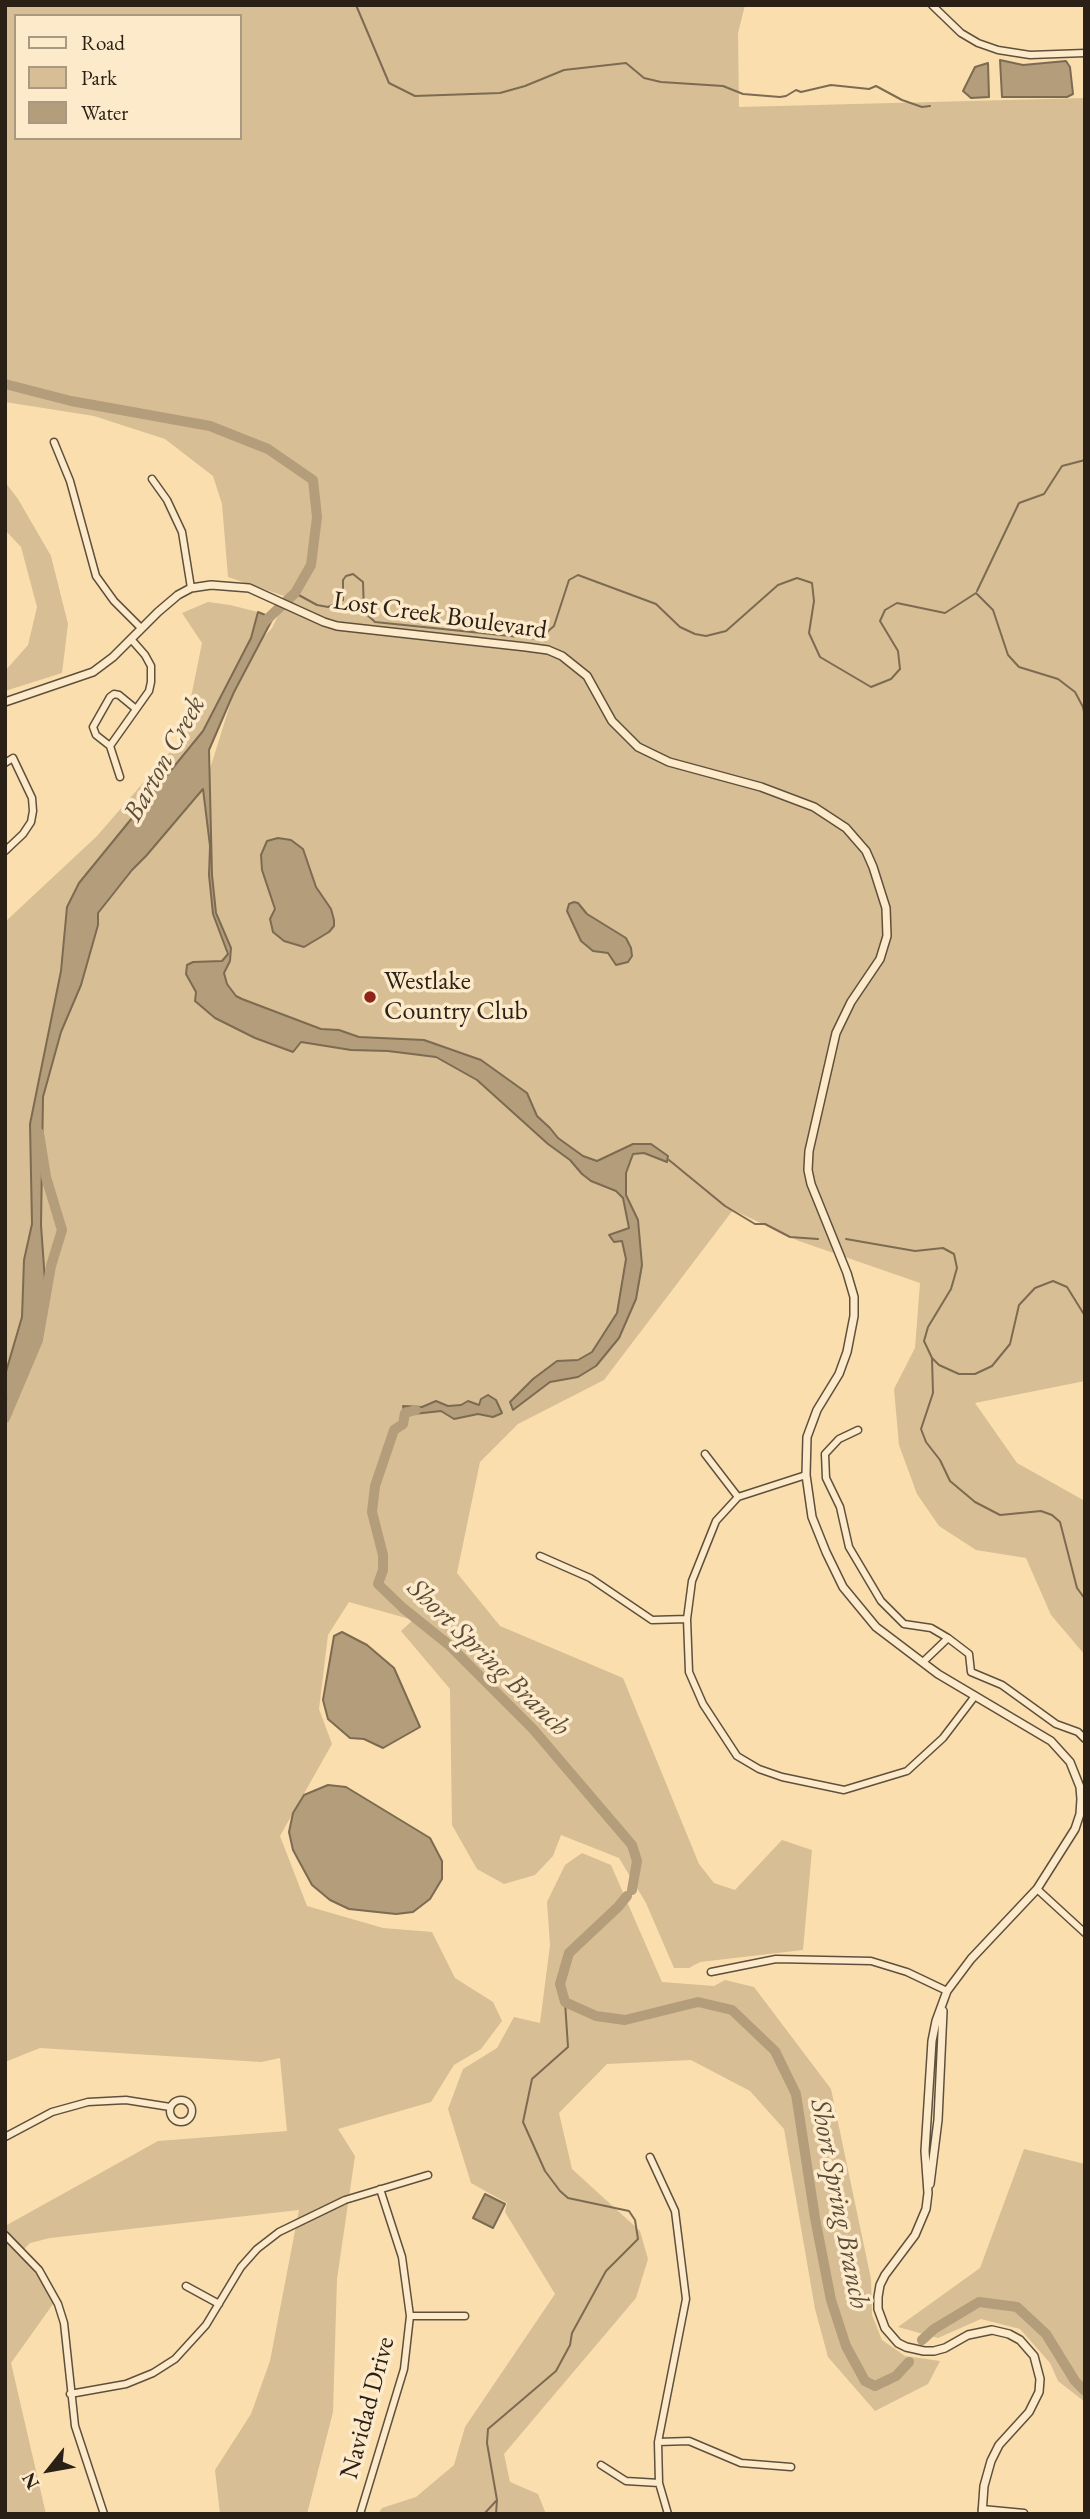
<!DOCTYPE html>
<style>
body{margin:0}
#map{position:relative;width:1090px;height:2519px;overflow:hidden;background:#fadeae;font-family:"EB Garamond",serif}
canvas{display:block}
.frame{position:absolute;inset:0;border:7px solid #2a2016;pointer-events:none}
.legend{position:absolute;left:14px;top:14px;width:228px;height:126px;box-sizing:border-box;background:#fceaca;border:2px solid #a89982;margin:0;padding:9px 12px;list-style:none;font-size:21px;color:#2a2016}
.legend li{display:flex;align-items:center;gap:14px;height:35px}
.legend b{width:35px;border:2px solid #a89982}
.north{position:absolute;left:14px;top:2435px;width:70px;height:70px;-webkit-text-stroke:5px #fceaca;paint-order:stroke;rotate:239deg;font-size:19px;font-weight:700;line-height:28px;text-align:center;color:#2a2016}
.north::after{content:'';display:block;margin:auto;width:24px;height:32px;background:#2a2016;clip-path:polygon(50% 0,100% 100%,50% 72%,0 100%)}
</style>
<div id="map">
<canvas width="1090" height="2519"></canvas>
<div class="frame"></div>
<ul class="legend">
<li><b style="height:9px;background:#fceaca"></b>Road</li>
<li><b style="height:19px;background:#d7be94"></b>Park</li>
<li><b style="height:19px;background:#b39d7a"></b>Water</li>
</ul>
<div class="north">N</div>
</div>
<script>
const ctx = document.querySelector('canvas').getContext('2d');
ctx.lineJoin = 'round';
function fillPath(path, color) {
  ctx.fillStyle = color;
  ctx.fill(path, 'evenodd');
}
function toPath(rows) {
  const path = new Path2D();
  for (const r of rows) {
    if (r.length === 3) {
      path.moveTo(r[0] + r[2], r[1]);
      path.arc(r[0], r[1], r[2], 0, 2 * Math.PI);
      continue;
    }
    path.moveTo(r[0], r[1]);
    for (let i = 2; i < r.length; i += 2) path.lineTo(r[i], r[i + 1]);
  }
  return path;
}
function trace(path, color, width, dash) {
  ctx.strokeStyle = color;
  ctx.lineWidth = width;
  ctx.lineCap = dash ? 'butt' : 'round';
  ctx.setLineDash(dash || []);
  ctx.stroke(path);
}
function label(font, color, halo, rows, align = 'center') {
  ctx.font = font + ' "EB Garamond",serif';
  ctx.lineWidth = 7;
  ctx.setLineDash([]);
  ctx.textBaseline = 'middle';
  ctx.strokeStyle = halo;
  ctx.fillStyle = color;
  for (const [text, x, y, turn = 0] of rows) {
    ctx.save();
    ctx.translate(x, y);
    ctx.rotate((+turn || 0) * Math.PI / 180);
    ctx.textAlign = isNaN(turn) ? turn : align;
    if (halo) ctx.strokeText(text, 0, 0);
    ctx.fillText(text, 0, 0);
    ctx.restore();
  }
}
const green = toPath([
 [5,5,745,5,738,33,739,107,1085,98,1085,1381,975,1403,1017,1463,1085,1501,1085,1655,1051,1615,1026,1558,976,1550,939,1526,917,1494,899,1445,894,1389,915,1348,920,1283,799,1241,733,1210,604,1380,518,1424,480,1462,457,1573,500,1626,623,1678,699,1864,714,1883,735,1890,782,1840,812,1850,803,1950,700,1962,689,1968,674,1968,646,1903,619,1858,561,1835,553,1856,535,1875,504,1884,477,1869,452,1825,450,1689,401,1631,413,1620,349,1602,328,1635,319,1709,332,1744,280,1836,307,1906,383,1928,432,1932,455,1978,493,2002,502,2021,481,2049,454,2065,431,2102,338,2129,355,2156,337,2279,333,2412,307,2514,220,2514,215,2470,251,2414,270,2361,299,2210,50,2238,30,2243,25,2248,22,2257,41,2279,53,2304,11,2363,46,2514,5,2514,5,2226,158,2141,287,2131,280,2058,261,2062,40,2048,5,2062,5,922,97,836,183,737,202,643,182,613,208,602,230,605,258,612,251,638,203,731,79,883,146,856,196,799,204,788,234,692,262,639,272,628,287,597,228,577,222,504,213,476,165,439,94,416,5,402],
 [16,16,240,16,240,138,16,138],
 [5,482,18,499,51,556,68,624,62,673,5,691,5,671,28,645,37,607,21,547,5,530],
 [582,1853,611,1865,662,1982,714,1986,725,1980,754,1987,831,2089,871,2279,872,2315,882,2340,905,2356,940,2361,928,2384,875,2411,828,2357,815,2309,784,2129,750,2091,691,2060,607,2064,559,2113,572,2169,640,2231,648,2259,636,2298,504,2454,510,2482,538,2494,546,2514,378,2514,382,2508,416,2497,454,2465,465,2427,555,2294,505,2212,507,2203,471,2183,448,2109,463,2069,497,2048,514,2017,540,2023,550,1945,547,1902,565,1865],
 [1024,2149,1085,2164,1085,2402,1058,2381,1050,2363,1020,2329,981,2319,938,2338,898,2327,980,2268]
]);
const water = toPath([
 [1000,60,1023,65,1066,61,1070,67,1073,94,1067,97,1002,97,1000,60],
 [988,63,989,97,971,98,963,91,975,67,988,63],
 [258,612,273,618,234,692,209,750,212,875,216,913,231,948,230,961,224,973,227,984,236,996,242,999,321,1029,339,1030,359,1037,424,1040,481,1060,527,1093,537,1116,550,1128,558,1138,583,1156,597,1161,633,1144,651,1144,668,1156,667,1162,644,1153,633,1154,626,1173,626,1195,638,1220,642,1265,636,1299,619,1338,596,1366,578,1377,550,1382,513,1410,510,1402,533,1379,557,1361,578,1360,592,1352,617,1313,626,1259,622,1241,614,1242,609,1235,629,1228,623,1198,616,1191,591,1181,582,1174,570,1160,548,1144,477,1080,436,1057,388,1051,351,1050,301,1042,293,1052,255,1038,215,1018,195,1001,196,992,186,974,187,965,193,962,222,961,228,954,213,914,209,875,210,846,203,789,146,856,132,870,98,913,98,925,81,985,61,1032,43,1097,41,1225,45,1281,39,1335,17,1387,5,1405,5,1375,22,1317,24,1260,32,1224,30,1124,61,971,67,907,79,883,203,731,251,638,258,612],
 [278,838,291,840,303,849,316,887,331,909,334,920,334,926,329,932,304,947,284,941,273,932,270,919,275,909,262,870,261,855,267,841,278,838],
 [574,902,578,903,587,914,626,938,631,948,632,956,628,962,616,965,608,953,593,951,581,941,567,911,569,904,574,902],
 [488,1395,496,1400,502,1413,500,1414,493,1417,478,1414,454,1419,441,1411,405,1415,403,1406,422,1407,436,1401,448,1406,461,1405,468,1401,479,1405,481,1399,488,1395],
 [342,1632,367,1645,394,1668,420,1727,383,1748,364,1739,350,1738,328,1719,323,1700,334,1636,342,1632],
 [328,1785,346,1787,430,1838,442,1861,442,1879,430,1899,413,1912,396,1914,349,1909,330,1900,312,1885,293,1850,289,1832,293,1813,304,1795,328,1785],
 [485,2194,505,2204,493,2228,473,2218,485,2194]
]);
const stream = toPath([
 [356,5,389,83,415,96,500,93,525,86,564,70,626,63,644,78,661,82,723,86,743,94,780,97,786,96,796,90,801,92,831,85,869,89,876,86,902,100,922,107,930,106],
 [977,591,1019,503,1044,494,1062,466,1085,460],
 [295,593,317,605,328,607,343,600,343,580,346,576,353,574,363,582,364,612,375,622,539,639,554,626,569,580,578,575,656,604,680,627,695,634,706,636,726,631,778,585,797,578,812,583,814,601,809,633,820,657,871,687,891,679,900,669,898,651,880,621,885,610,897,603,945,613,976,593,993,610,1008,655,1019,667,1058,679,1075,692,1083,707,1085,716],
 [669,1160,725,1206,755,1224,765,1224,790,1237,818,1239],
 [846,1239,915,1251,943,1248,954,1254,957,1268,951,1289,928,1327,924,1341,932,1358,939,1365,959,1374,975,1374,992,1366,1010,1344,1019,1305,1035,1288,1053,1281,1067,1287,1085,1316],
 [932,1359,933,1393,921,1429,926,1442,940,1460,950,1481,975,1502,1000,1515,1041,1511,1052,1515,1060,1522,1077,1588,1085,1599],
 [484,2514,497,2500],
 [496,2514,497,2500,487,2443,488,2429,556,2371,570,2345,572,2333,606,2271,638,2239,635,2220,629,2211,568,2198,560,2191,545,2171,523,2122,532,2079,568,2047,565,2002]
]);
const river = toPath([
 [5,384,71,401,210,426,268,449,313,480,317,517,311,565,295,593,261,625],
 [416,1410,405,1413,403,1424,394,1430,375,1486,372,1512,383,1555,383,1570,378,1584,403,1608,449,1645,533,1729,632,1845,637,1861,632,1890],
 [5,1418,38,1340,51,1266,62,1230,46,1177,39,1133],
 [627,1896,618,1907,569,1953,560,1984,565,2002,596,2016,625,2020,698,2002,732,2010,775,2051,796,2094,815,2218,831,2300,846,2346,865,2381,875,2386,896,2376,909,2362],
 [922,2340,934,2329,979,2302,1017,2307,1046,2334,1075,2381,1085,2391]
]);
const minor = toPath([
 [932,5,961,33,978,43,998,50,1030,55,1085,53],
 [54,442,70,481,96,576,114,601,141,628],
 [152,479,167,500,182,532,191,588],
 [110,746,149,691,151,682,151,666,145,655,131,639],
 [110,746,96,735,93,727,110,697,114,694,119,695,136,709],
 [110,746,120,777],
 [5,763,13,758,32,798,33,811,31,822,23,834,5,851],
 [858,1430,839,1439,825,1454,826,1478,840,1507,849,1547,881,1601,904,1624,931,1628,948,1638,923,1662],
 [705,1454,738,1497],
 [806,1475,738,1497,716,1521,692,1581,687,1619,689,1672,703,1704,737,1756,759,1769,782,1777,844,1790,907,1771,943,1738,975,1696],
 [540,1556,590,1578,652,1620,687,1619],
 [948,1638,969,1654,971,1672,1002,1685,1056,1724,1078,1732,1085,1739],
 [1037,1889,1085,1933],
 [711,1972,776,1959,871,1961,907,1972,947,1991],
 [181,2111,11],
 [5,2137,52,2112,88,2102,126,2100,170,2107],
 [650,2157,675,2211,686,2299,658,2442,659,2483,668,2514],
 [5,2235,39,2270,58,2304,64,2323,75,2426,104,2514],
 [186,2286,219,2304],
 [410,2316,465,2316],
 [70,2394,126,2384,153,2373,175,2359,206,2325,241,2267,257,2249,279,2232,345,2200,428,2175],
 [658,2442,689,2441,741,2463,791,2467],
 [601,2465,626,2481,659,2483],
 [982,2509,1024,2513],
 [360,2514,404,2369,410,2316,402,2257,380,2189]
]);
const tertiary = toPath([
 [5,702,93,672,113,657,158,612,178,595,191,588,211,585,249,588,324,622,337,626,526,647,548,650,562,656,587,676,612,721,638,747,669,762,761,787,814,807,846,828,866,851,873,867,886,908,887,936,880,959,851,1002,836,1033,809,1151,808,1170,811,1184,847,1273,854,1297,854,1316,847,1352,839,1374,817,1410,807,1437,806,1475,812,1517,826,1552,843,1587,876,1627,938,1674,1051,1741,1070,1762,1080,1787,1081,1799,1080,1814,1075,1829,1037,1889,971,1959,947,1991,936,2021,932,2041,925,2151,928,2193,926,2209,915,2235,885,2275,880,2285,878,2297,878,2309,885,2328,898,2343,906,2347,924,2351,934,2351,945,2348,968,2335,992,2330,1009,2334,1020,2340,1034,2356,1040,2379,1039,2392,1029,2412,999,2445,991,2461,984,2486,982,2514],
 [930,2184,938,2120,943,2011]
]);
const markers = [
 [370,997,7,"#8f2418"]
];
const streetNames = [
 ["Lost Creek Boulevard",440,616,8],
 ["Navidad Drive",368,2408,-75]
];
const poiNames = [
 ["Westlake",384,982],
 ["Country Club",384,1012]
];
const waterNames = [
 ["Barton Creek",165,759,-61],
 ["Short Spring Branch",488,1658,44],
 ["Short Spring Branch",839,2204,79]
];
fillPath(green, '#d7be94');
fillPath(water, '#b39d7a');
trace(water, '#7c6b52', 2);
trace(stream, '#7c6b52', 2);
trace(river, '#b39d7a', 10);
trace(minor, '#5e503c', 9);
trace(tertiary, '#5e503c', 10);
trace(minor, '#fceaca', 6);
trace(tertiary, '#fceaca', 7);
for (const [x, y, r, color] of markers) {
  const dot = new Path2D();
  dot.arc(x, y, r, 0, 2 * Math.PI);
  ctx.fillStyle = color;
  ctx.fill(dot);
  trace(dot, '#fceaca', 2.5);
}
label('26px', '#2a2016', '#fceaca', streetNames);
label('26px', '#2a2016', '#fceaca', poiNames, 'left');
label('italic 28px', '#5a4c39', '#fceaca', waterNames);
</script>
